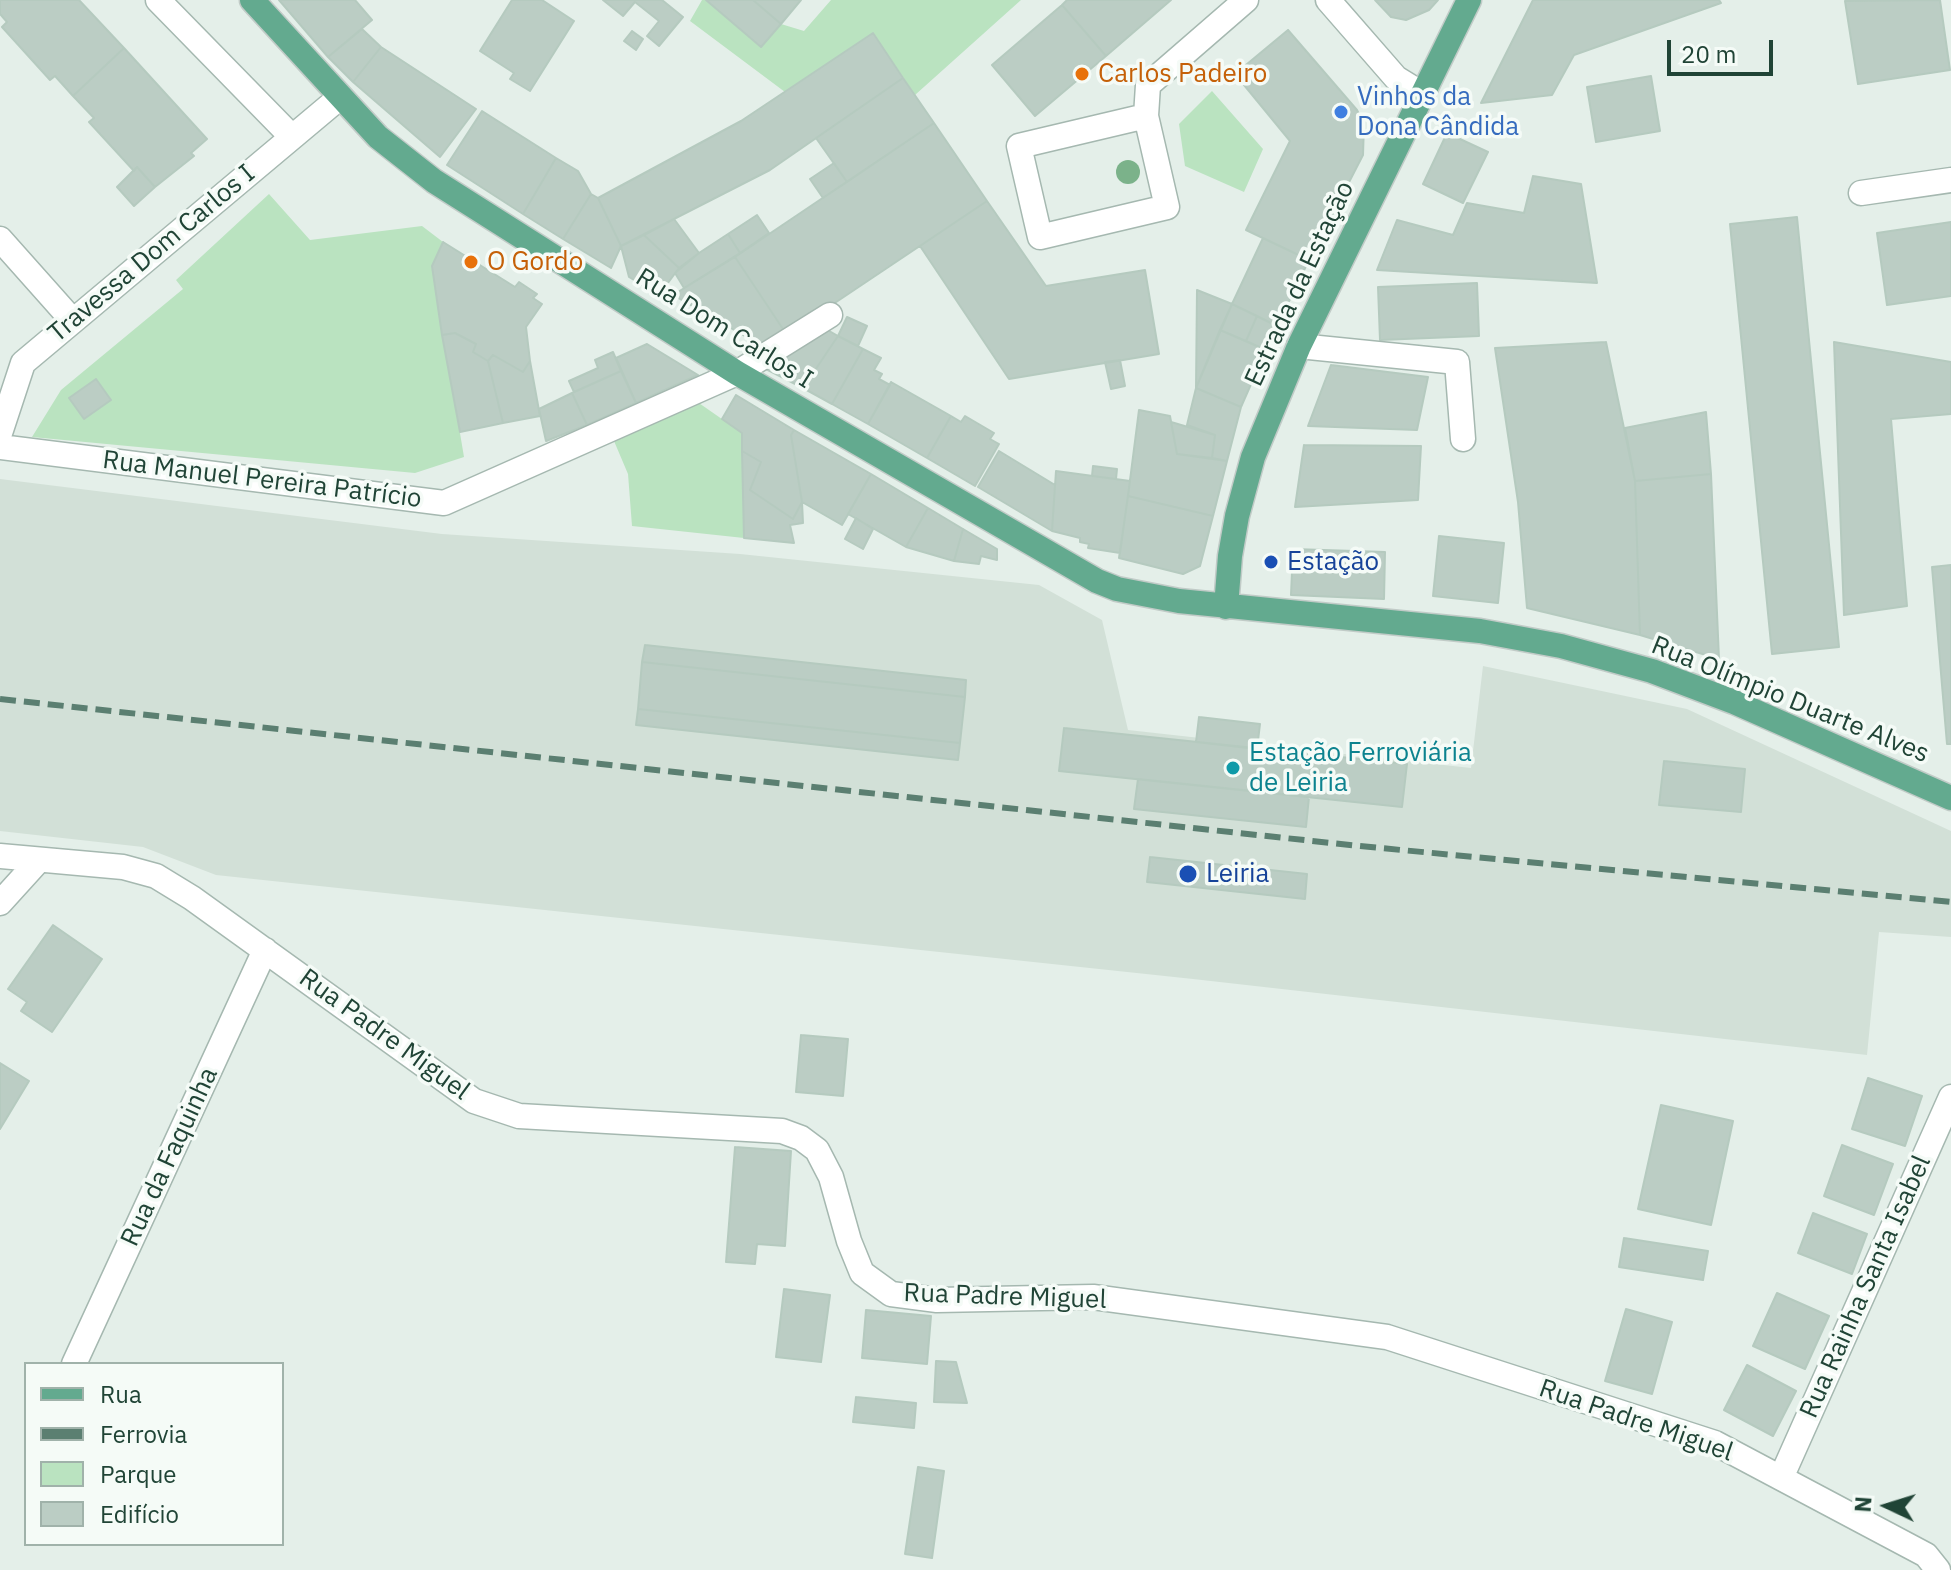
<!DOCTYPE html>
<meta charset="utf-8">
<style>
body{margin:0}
#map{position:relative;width:1951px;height:1570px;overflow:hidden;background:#e4efe9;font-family:"IBM Plex Sans",sans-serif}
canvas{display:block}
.legend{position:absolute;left:24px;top:1362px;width:260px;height:184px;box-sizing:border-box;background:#f5fbf7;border:2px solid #a0b2aa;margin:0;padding:10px 14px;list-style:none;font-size:24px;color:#204436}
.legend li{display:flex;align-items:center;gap:16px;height:40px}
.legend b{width:40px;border:2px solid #a0b2aa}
.north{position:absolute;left:1847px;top:1466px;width:80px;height:80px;-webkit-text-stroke:6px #f5fbf7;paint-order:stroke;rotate:274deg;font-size:22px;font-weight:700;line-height:32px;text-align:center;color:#204436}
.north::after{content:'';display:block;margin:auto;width:28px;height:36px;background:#204436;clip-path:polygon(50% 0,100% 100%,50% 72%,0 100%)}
.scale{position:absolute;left:1667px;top:40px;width:106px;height:36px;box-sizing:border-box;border:4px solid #204436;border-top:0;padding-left:10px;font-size:24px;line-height:28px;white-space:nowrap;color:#204436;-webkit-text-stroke:6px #f5fbf7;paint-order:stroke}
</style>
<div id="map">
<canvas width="1951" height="1570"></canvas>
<ul class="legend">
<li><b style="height:10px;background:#63aa8f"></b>Rua</li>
<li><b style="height:10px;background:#5b7f71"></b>Ferrovia</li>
<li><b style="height:22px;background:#bae3c0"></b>Parque</li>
<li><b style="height:22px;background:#bbcdc4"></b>Edifício</li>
</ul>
<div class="north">N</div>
<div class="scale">20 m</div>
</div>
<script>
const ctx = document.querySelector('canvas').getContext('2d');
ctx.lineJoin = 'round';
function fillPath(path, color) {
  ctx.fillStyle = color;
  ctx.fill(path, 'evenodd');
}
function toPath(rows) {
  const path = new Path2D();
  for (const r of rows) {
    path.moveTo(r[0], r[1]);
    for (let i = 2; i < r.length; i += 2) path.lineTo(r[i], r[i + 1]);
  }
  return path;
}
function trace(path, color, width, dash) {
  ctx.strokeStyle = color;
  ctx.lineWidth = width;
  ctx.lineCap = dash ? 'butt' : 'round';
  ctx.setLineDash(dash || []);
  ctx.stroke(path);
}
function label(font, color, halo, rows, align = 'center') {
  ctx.font = font + ' "IBM Plex Sans",sans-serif';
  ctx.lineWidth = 7;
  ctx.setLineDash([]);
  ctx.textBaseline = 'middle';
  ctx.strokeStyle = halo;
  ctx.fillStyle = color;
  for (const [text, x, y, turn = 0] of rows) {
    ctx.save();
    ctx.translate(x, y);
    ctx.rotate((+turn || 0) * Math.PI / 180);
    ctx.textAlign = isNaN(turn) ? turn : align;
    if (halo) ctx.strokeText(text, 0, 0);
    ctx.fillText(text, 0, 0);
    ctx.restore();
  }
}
const built = toPath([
 [0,479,442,534,740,554,1039,585,1102,620,1128,730,1471,768,1483,666,1687,709,1951,831,1951,937,1879,932,1867,1055,1193,979,216,875,143,847,0,831]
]);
const green = toPath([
 [702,0,706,0,761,47,781,24,804,31,831,0,1021,0,915,95,873,33,785,92,690,21],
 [1212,91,1263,149,1244,192,1185,166,1179,124],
 [269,194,310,240,422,226,443,242,432,266,464,457,415,473,32,437,61,390,183,289,176,280],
 [696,401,742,433,744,538,632,526,628,474,614,441]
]);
const building = toPath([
 [0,0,79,0,124,48,73,96,55,76,50,80,2,27,7,22,0,14,0,0],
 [279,0,355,0,372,20,328,57,279,0],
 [512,0,542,0,574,21,530,91,510,79,514,73,480,51,512,0],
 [603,0,662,0,683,17,659,46,647,36,659,21,635,2,623,16,603,0],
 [706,0,753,0,781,24,761,47,706,0],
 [753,0,801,0,781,24,753,0],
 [1067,0,1171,0,1106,56,1062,5,1067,0],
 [1375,0,1438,0,1429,10,1406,20,1391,17,1375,0],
 [1533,0,1719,0,1721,3,1574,55,1552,95,1481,103,1533,0],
 [1940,0,1950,70,1858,84,1845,1,1940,0],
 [1062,5,1106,56,1035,116,992,65,1062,5],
 [362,29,381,47,353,82,328,57,362,29],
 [1288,30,1357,110,1364,124,1363,155,1309,260,1246,230,1290,141,1235,74,1288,30],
 [632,31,643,39,636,50,624,41,632,31],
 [873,33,903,78,770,170,621,246,598,198,741,121,873,33],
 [381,47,476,109,440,157,353,82,381,47],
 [124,48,207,139,191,153,194,156,155,187,137,167,134,171,89,122,94,118,73,96,124,48],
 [1651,76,1660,131,1596,142,1587,87,1651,76],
 [903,78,934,123,847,182,816,138,903,78],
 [482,111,556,158,523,214,447,165,482,111],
 [934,123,987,201,787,335,735,257,934,123],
 [1447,133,1488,152,1463,203,1423,184,1447,133],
 [556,158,578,171,591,194,563,239,523,214,556,158],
 [834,163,847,182,823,198,810,179,834,163],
 [137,167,155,187,134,206,117,187,137,167],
 [1533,176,1581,184,1597,283,1377,270,1397,220,1453,235,1467,203,1524,213,1533,176],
 [591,194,598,198,621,246,611,268,563,239,591,194],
 [987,201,1046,286,1145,270,1159,354,1009,379,920,246,987,201],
 [757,215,769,233,740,253,728,234,757,215],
 [1797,217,1839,647,1772,654,1730,224,1797,217],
 [674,219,699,253,679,268,644,235,674,219],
 [1951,222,1951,296,1887,305,1877,233,1951,222],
 [728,234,740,253,684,288,675,273,699,253,728,234],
 [644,235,679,268,659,295,629,277,621,246,644,235],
 [1263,238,1309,260,1277,326,1232,304,1263,238],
 [443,242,515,287,519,282,537,294,533,298,542,304,526,327,530,361,523,372,493,355,488,361,473,352,476,344,455,333,442,335,432,266,443,242],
 [735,257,787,335,764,347,673,295,735,257],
 [1477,283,1479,336,1380,340,1378,287,1477,283],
 [1197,290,1232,304,1196,388,1197,290],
 [1232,304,1257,316,1246,341,1220,330,1232,304],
 [1257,316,1277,326,1266,350,1246,341,1257,316],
 [847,317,867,326,858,346,838,336,847,317],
 [824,328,838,336,803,388,762,367,824,328],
 [1220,330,1266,350,1241,407,1196,388,1220,330],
 [455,333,476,344,473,352,488,361,503,423,460,432,442,335,455,333],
 [838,336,863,349,832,404,803,388,838,336],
 [1606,342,1635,481,1640,635,1527,608,1518,502,1495,348,1606,342],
 [1834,342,1951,362,1951,414,1891,419,1907,606,1844,615,1834,342],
 [647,344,698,375,636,403,616,358,647,344],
 [863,349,881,358,874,370,882,374,879,379,890,385,868,424,832,404,863,349],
 [613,352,621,371,574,392,569,381,598,368,595,360,613,352],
 [493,355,523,372,530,361,540,416,503,423,488,361,493,355],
 [1120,360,1125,386,1111,389,1105,362,1120,360],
 [1331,365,1428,377,1417,430,1308,426,1331,365],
 [621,371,636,403,587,425,572,393,621,371],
 [96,379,111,400,84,419,69,398,96,379],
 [891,382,951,416,927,458,868,424,891,382],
 [1196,388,1241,407,1227,461,1212,458,1215,435,1187,425,1196,388],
 [572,393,587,425,546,441,539,409,572,393],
 [736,395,794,430,791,435,802,502,793,519,750,490,761,462,742,451,742,433,722,419,736,395],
 [1139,410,1170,416,1177,454,1227,461,1213,516,1128,496,1139,410],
 [1706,412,1711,474,1635,481,1625,428,1706,412],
 [951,416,961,422,965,416,994,433,990,439,999,444,975,486,927,458,951,416],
 [1171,422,1215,435,1212,458,1177,454,1171,422],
 [794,430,871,474,842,525,802,502,791,435,794,430],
 [1304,445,1421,446,1418,500,1295,507,1304,445],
 [742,451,761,462,750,490,793,519,802,502,803,523,790,525,794,543,744,538,742,451],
 [999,451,1055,485,1052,531,978,487,999,451],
 [1093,466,1117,469,1116,479,1092,476,1093,466],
 [1056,471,1130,481,1120,553,1088,548,1089,544,1080,542,1080,538,1052,531,1056,471],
 [871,474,928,508,906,547,848,514,871,474],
 [1711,474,1719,659,1640,635,1635,481,1711,474],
 [1128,496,1213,516,1200,566,1183,574,1119,558,1128,496],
 [928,508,963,529,954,561,906,547,928,508],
 [856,518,873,529,863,549,845,539,856,518],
 [963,529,997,549,997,560,981,556,979,564,954,561,963,529],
 [1439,536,1504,543,1498,603,1433,596,1439,536],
 [1293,549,1385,552,1384,599,1291,595,1293,549],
 [1951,565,1951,744,1947,744,1932,567,1951,565],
 [645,645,966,680,965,697,642,662,645,645],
 [642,662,965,697,960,743,638,709,642,662],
 [638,709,960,743,958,760,636,725,638,709],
 [1199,717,1260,724,1257,749,1196,742,1199,717],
 [1064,728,1407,764,1402,807,1059,771,1064,728],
 [1664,761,1745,769,1741,812,1659,805,1664,761],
 [1138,779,1309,797,1306,827,1134,809,1138,779],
 [1150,857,1307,874,1305,899,1147,882,1150,857],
 [53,925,102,959,52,1032,21,1011,27,1002,8,989,53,925],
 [801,1035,848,1039,843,1096,796,1092,801,1035],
 [0,1063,29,1081,0,1129,0,1063],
 [1868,1078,1922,1096,1905,1146,1852,1129,1868,1078],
 [1661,1105,1733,1121,1711,1225,1638,1209,1661,1105],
 [1842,1145,1893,1164,1874,1215,1824,1196,1842,1145],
 [735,1147,791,1151,785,1246,757,1244,755,1264,726,1262,735,1147],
 [1813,1213,1867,1234,1852,1274,1798,1253,1813,1213],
 [1624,1238,1708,1251,1703,1280,1619,1267,1624,1238],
 [784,1289,830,1295,821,1362,776,1357,784,1289],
 [1777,1293,1829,1316,1805,1369,1753,1346,1777,1293],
 [1626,1309,1672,1322,1652,1394,1605,1381,1626,1309],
 [866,1310,931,1316,927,1364,862,1358,866,1310],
 [936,1361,956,1362,967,1403,934,1402,936,1361],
 [1747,1365,1796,1391,1773,1436,1724,1410,1747,1365],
 [856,1397,916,1403,914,1428,853,1422,856,1397],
 [918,1467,944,1471,932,1558,905,1554,918,1467]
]);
const minor = toPath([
 [158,0,291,136],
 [1328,0,1396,78,1422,94],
 [1146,116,1019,146,1040,237,1167,207,1146,116,1148,85,1246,0],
 [1861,193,1951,180],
 [0,239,73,321],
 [1299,346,1457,362,1463,439],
 [0,433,23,363,339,98],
 [0,447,444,503,737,373,830,315],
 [0,856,123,867,156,876,192,898,474,1101,519,1116,782,1131,801,1138,817,1150,831,1177,849,1241,862,1273,891,1294,937,1300,1093,1297,1387,1337,1715,1443,1926,1555,1938,1570],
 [0,903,39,860],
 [74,1364,265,950],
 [1781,1478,1951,1097]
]);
const major = toPath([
 [252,0,378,137,434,181,737,373,1097,581,1117,589,1179,601,1480,631,1561,646,1652,671,1734,702,1951,798],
 [1226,607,1230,556,1237,516,1253,457,1299,346,1469,0]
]);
const rail = toPath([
 [0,699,1359,846,1951,902]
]);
const trees = [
 [1128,172]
];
const markers = [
 [1082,74,8,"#e8710a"],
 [1341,112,8,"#3f7fe0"],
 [471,262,8,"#e8710a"],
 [1271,562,8,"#1a4fb4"],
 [1233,768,8,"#0f9aa8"],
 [1188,874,10,"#1a4fb4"]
];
const foodNames = [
 ["Carlos Padeiro",1098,74],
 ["O Gordo",487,262]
];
const shopNames = [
 ["Vinhos da",1357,97],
 ["Dona Cândida",1357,127]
];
const streetNames = [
 ["Travessa Dom Carlos I",152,254,-40],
 ["Estrada da Estação",1300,284,-65],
 ["Rua Dom Carlos I",724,329,32],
 ["Rua Manuel Pereira Patrício",262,480,7],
 ["Rua Olímpio Duarte Alves",1790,700,22],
 ["Rua Padre Miguel",384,1035,36],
 ["Rua da Faquinha",170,1157,-65],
 ["Rua Rainha Santa Isabel",1866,1287,-66],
 ["Rua Padre Miguel",1005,1297,2],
 ["Rua Padre Miguel",1636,1421,19]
];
const transitNames = [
 ["Estação",1287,562],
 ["Leiria",1206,874]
];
const cultureNames = [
 ["Estação Ferroviária",1249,753],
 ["de Leiria",1249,783]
];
fillPath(built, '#d2e0d7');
fillPath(green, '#bae3c0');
fillPath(building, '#bbcdc4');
trace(building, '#b5cabf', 2);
trace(minor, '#a5b8b0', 27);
trace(major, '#c1cbc7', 27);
trace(minor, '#fff', 24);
trace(major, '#63aa8f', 24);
trace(rail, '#5b7f71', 6, [16, 8]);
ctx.fillStyle = '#7bb28a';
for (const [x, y] of trees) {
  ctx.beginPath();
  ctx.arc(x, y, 12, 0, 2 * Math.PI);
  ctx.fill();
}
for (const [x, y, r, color] of markers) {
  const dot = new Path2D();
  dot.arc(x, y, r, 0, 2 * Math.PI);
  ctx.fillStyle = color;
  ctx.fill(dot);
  trace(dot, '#f5fbf7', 3);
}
label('26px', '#c56008', '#f5fbf7', foodNames, 'left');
label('26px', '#366cbe', '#f5fbf7', shopNames, 'left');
label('26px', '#204436', '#f5fbf7', streetNames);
label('26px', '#164399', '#f5fbf7', transitNames, 'left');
label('26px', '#0d838f', '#f5fbf7', cultureNames, 'left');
</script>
